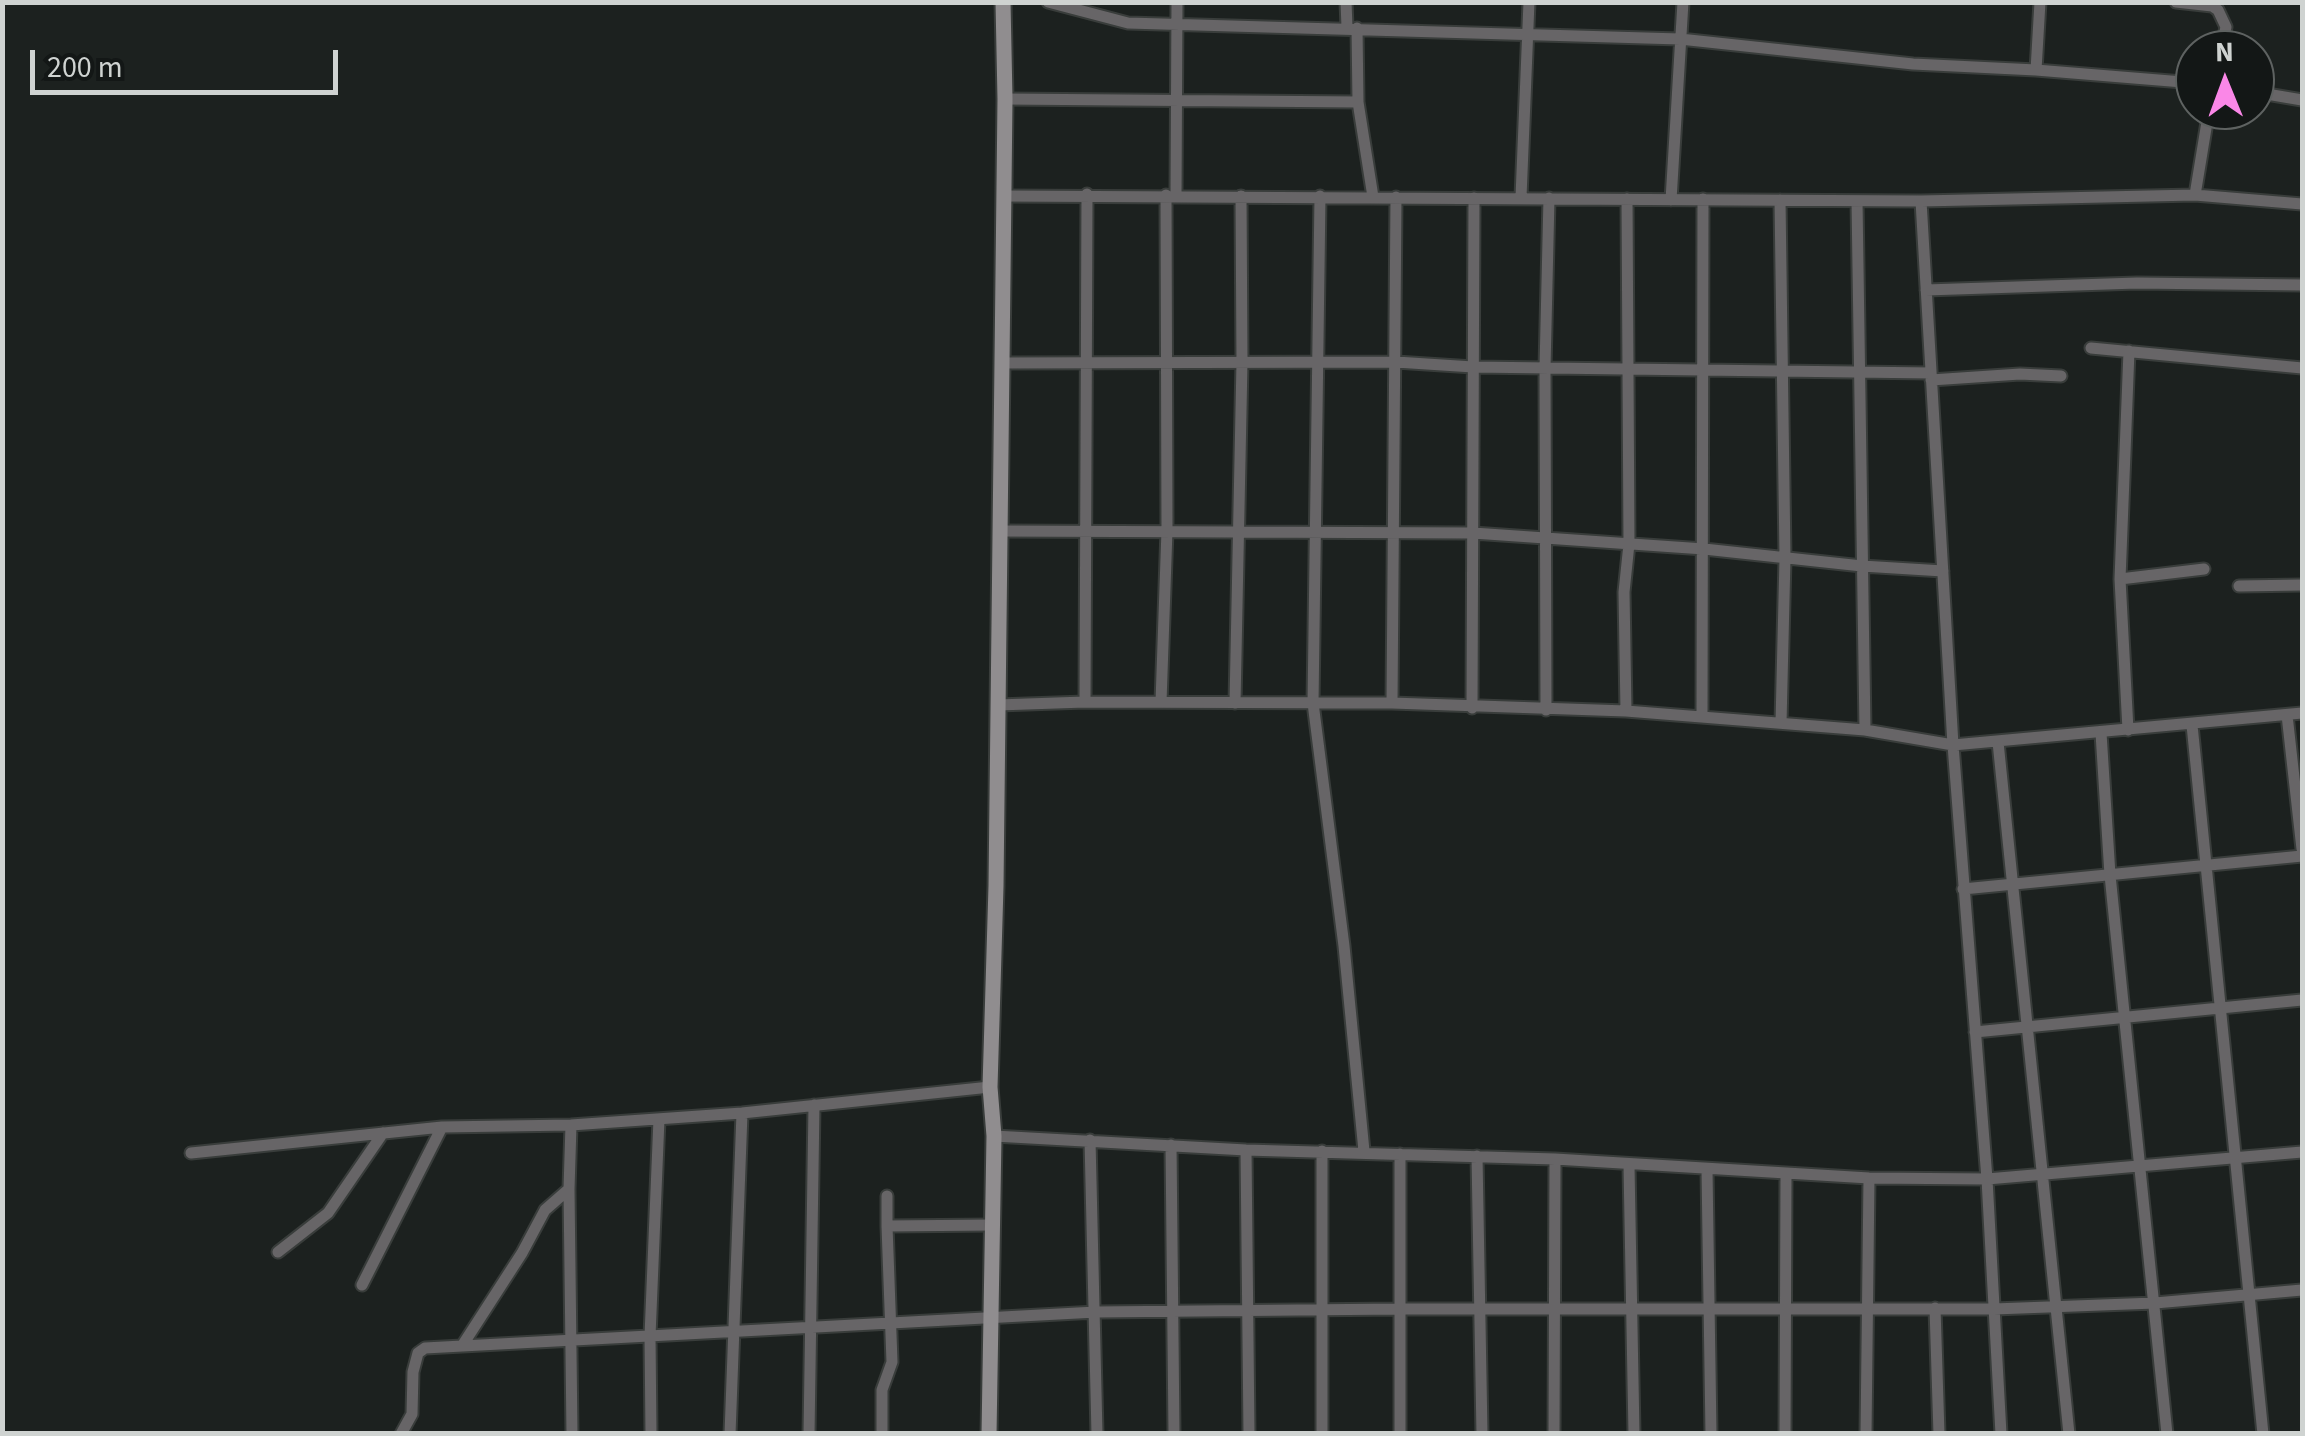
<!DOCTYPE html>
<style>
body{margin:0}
#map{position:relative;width:2305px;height:1436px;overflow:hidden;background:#1c211f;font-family:"Source Sans 3",sans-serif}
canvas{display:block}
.frame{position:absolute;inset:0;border:5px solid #cfd3d1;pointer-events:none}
.north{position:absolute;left:2175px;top:30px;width:100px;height:100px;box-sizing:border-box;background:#131716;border:2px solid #5e6261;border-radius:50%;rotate:359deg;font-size:28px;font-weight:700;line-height:40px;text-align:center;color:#cfd3d1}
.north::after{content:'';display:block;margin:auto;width:35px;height:45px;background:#fa87e7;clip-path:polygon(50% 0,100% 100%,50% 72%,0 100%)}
.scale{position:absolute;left:30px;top:50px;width:308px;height:45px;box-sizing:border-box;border:5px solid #cfd3d1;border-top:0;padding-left:12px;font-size:30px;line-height:35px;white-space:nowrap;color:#cfd3d1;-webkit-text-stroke:8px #131716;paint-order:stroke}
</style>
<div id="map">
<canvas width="2305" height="1436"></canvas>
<div class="frame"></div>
<div class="north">N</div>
<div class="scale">200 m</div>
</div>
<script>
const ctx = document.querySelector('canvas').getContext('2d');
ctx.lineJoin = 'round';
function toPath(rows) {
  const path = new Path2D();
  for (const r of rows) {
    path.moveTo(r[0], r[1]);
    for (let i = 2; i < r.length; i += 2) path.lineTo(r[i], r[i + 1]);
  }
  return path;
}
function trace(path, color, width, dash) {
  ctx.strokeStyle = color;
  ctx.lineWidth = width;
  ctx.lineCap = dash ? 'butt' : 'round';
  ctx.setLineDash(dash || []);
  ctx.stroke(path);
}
const street = toPath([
 [1048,2,1128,23,1680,39,1913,64,2036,70,2195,83],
 [1346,2,1347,27],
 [2176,2,2212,6,2218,10,2226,27,2221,50],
 [1357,28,1358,102,1373,197],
 [2036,70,2040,2],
 [2255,92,2302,100],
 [1005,99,1358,102],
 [1176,195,1177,2],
 [2195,195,2209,110],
 [1003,196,1921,201,2195,195,2302,204],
 [1320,196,1313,703,1344,946,1364,1151],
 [1521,197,1529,2],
 [1671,200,1683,2],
 [1780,200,1785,558,1781,723],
 [1857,201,1865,730],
 [1921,201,1953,745,1987,1179,2001,1434],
 [1926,290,2137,283,2302,285],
 [2091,348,2302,368],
 [1001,363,1396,362,1473,367,1931,373],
 [1931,380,2020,374,2061,376],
 [999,531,1473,533,1704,549,1862,566,1943,571],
 [2120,579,2204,569],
 [2239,586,2302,585],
 [1085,702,1087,194],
 [1161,702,1167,530,1166,195],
 [1235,703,1242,362,1241,196],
 [1392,703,1396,197],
 [998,705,1085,702,1392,703,1626,711,1865,730,1953,745,2302,713],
 [1472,708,1474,198],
 [1546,710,1545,368,1549,198],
 [1626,711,1624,592,1629,544,1627,199],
 [2287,715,2302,849],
 [1702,716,1703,199],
 [2192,725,2263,1434],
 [2128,730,2120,579,2129,351],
 [2101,733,2110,875,2167,1434],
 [1998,742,2069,1434],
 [1963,889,2302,856],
 [1975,1032,2302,1000],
 [571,1125,569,1189,572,1434],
 [994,1136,1246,1150,1555,1159,1869,1178,1987,1179,2302,1152],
 [1090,1140,1097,1434],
 [1171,1145,1174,1434],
 [1246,1150,1249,1434],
 [1322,1151,1322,1434],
 [191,1153,442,1127,571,1125,742,1113,990,1087],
 [1477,1156,1482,1434],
 [1629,1166,1634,1434],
 [1707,1170,1711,1434],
 [887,1196,887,1226],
 [278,1252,328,1213,383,1133],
 [362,1285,442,1127],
 [1935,1308,1939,1434],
 [462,1346,522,1253,545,1210,569,1189],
 [401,1434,412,1414,413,1372,418,1353,425,1348,1096,1312,1399,1309,1994,1309,2155,1303,2302,1290],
 [651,1434,650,1336,659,1119],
 [730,1434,742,1113],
 [809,1434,814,1105],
 [882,1434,882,1390,892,1362,887,1226,993,1225],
 [1400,1434,1400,1154],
 [1554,1434,1555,1159],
 [1785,1434,1786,1174],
 [1866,1434,1869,1178]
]);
const secondary = toPath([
 [989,1434,994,1136,990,1087,996,886,1005,99,1003,2]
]);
trace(street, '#393d3b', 15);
trace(secondary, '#393d3b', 19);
trace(street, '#676567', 11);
trace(secondary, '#908d8f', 15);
</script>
